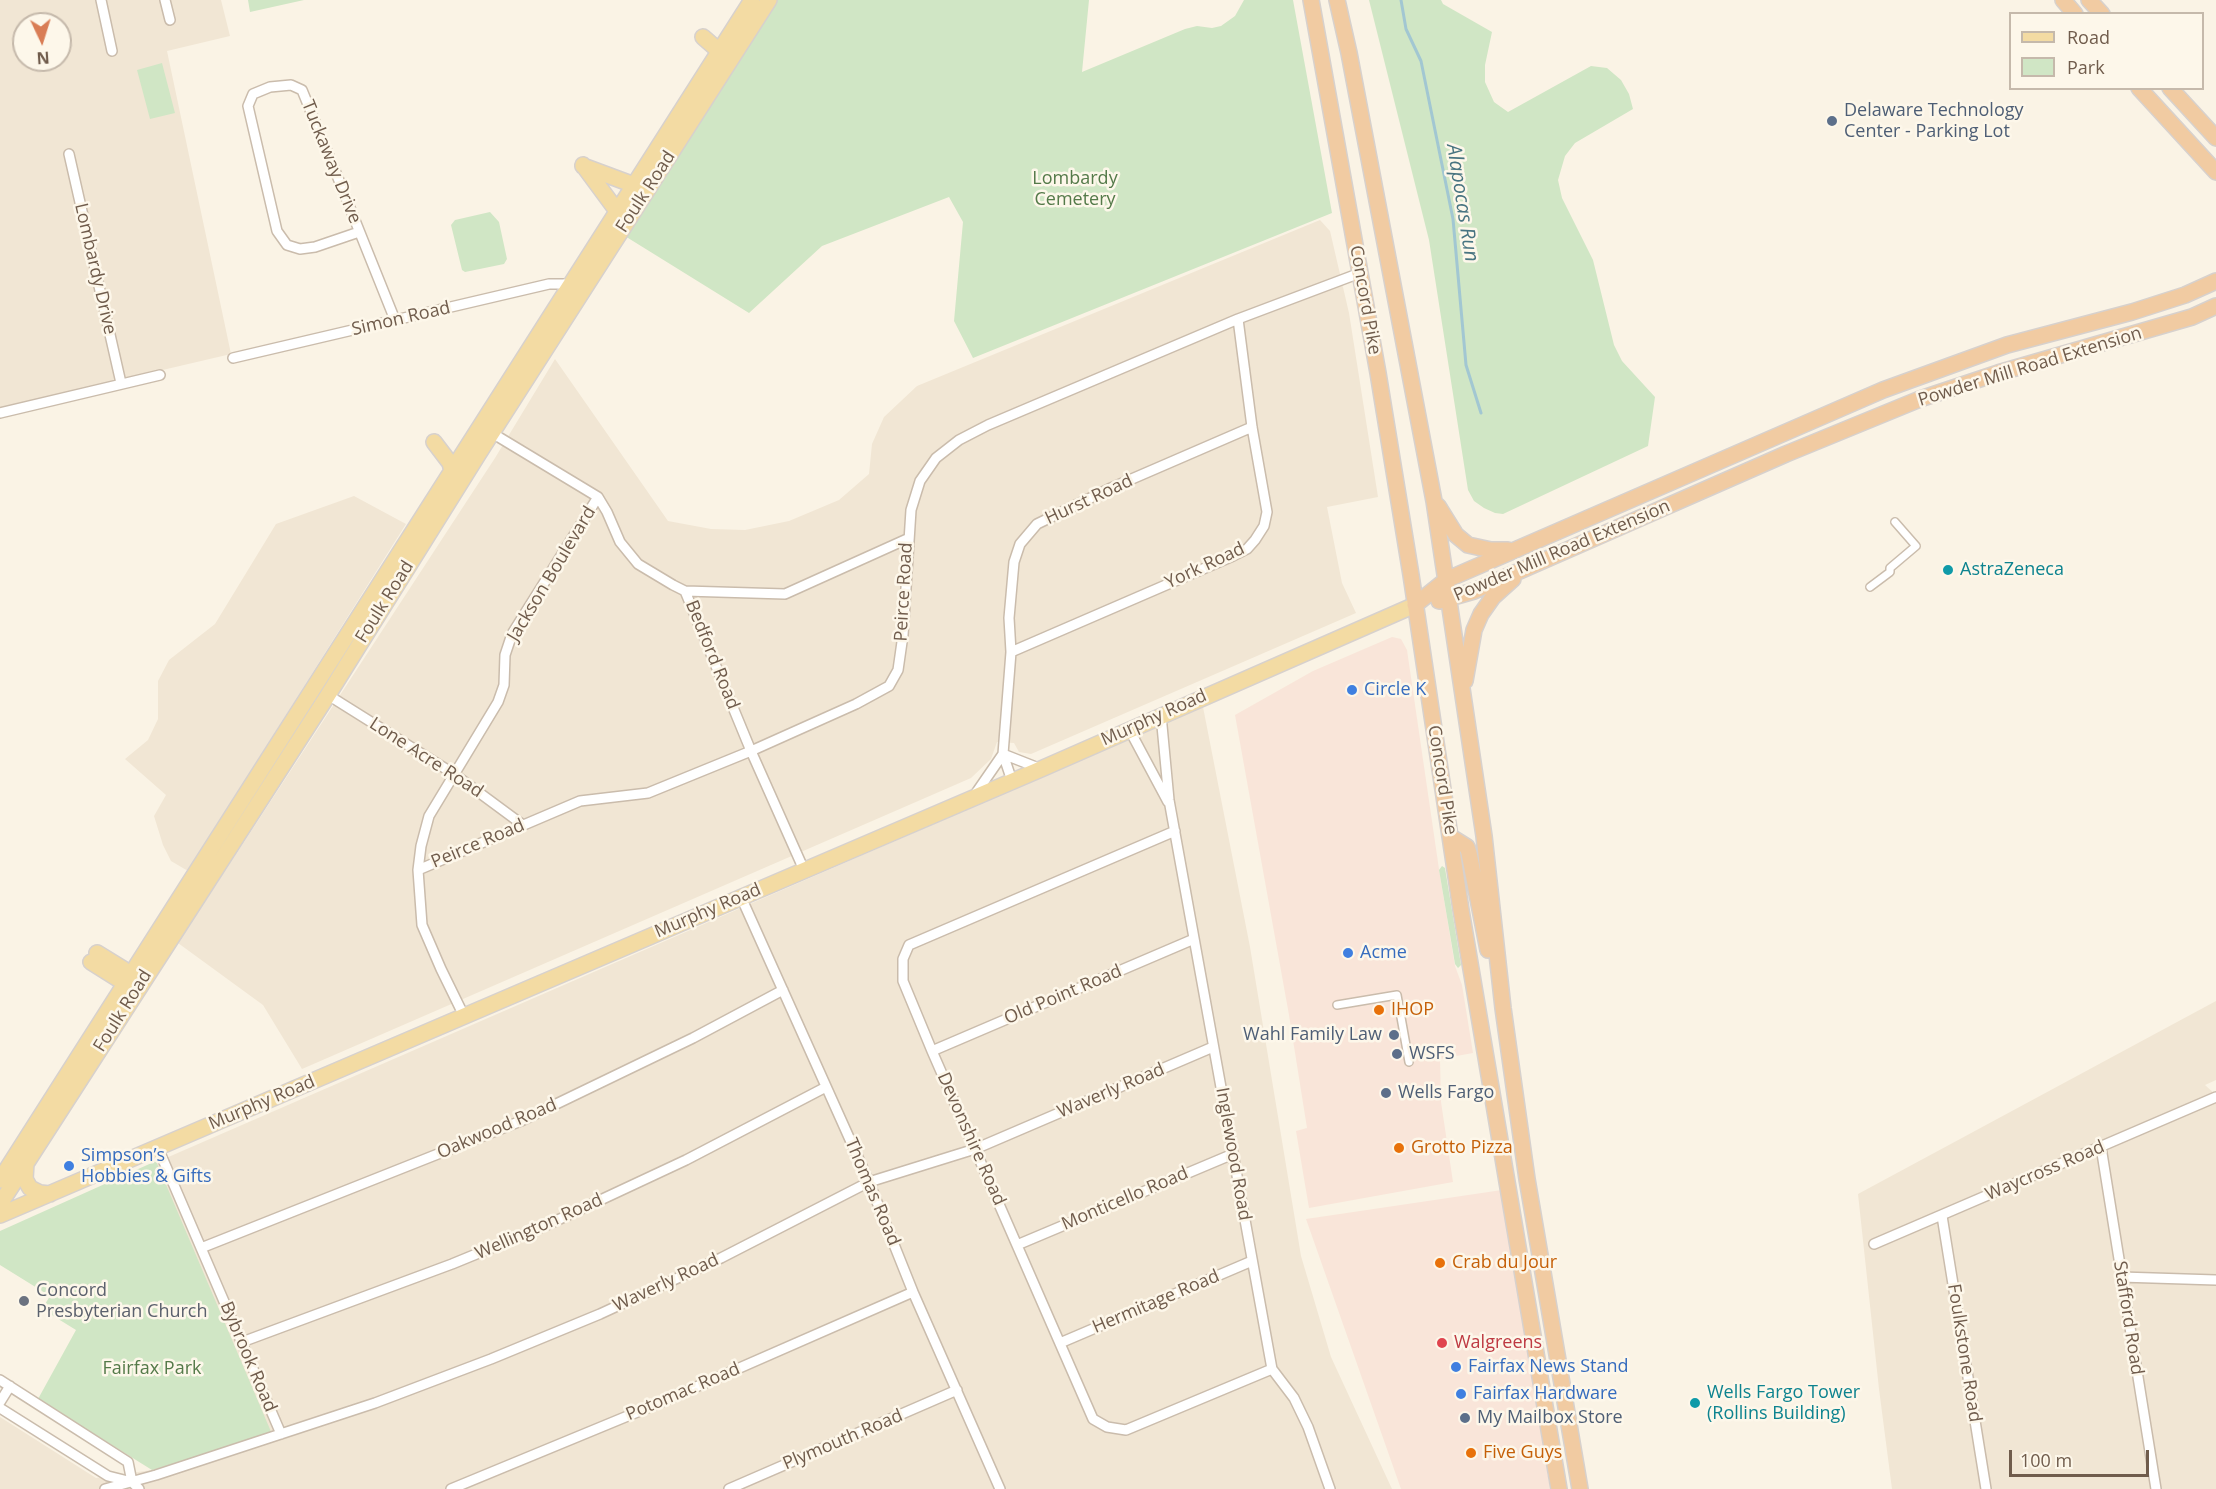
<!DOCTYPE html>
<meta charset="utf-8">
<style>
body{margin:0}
#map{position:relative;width:2216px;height:1489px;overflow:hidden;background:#faf3e5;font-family:"Open Sans",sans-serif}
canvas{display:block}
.legend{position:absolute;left:2009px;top:12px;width:195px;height:78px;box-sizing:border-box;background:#fdf7ea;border:2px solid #c5b9ab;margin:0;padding:8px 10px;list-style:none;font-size:18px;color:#705c4c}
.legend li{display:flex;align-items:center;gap:12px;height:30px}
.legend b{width:30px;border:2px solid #c5b9ab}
.north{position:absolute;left:12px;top:12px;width:60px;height:60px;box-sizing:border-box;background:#fdf7ea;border:2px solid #c5b9ab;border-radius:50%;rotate:176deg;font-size:16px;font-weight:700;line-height:24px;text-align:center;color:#705c4c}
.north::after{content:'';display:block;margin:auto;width:21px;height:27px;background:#d97d55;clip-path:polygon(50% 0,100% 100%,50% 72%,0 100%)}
.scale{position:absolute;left:2009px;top:1450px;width:140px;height:27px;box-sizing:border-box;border:3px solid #705c4c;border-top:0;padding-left:8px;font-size:18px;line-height:21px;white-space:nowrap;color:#705c4c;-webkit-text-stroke:4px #fdf7ea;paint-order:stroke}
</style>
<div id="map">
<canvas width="2216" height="1489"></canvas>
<ul class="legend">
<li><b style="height:8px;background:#f3dba3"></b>Road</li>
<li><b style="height:16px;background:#d0e6c5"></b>Park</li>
</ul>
<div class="north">N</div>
<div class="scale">100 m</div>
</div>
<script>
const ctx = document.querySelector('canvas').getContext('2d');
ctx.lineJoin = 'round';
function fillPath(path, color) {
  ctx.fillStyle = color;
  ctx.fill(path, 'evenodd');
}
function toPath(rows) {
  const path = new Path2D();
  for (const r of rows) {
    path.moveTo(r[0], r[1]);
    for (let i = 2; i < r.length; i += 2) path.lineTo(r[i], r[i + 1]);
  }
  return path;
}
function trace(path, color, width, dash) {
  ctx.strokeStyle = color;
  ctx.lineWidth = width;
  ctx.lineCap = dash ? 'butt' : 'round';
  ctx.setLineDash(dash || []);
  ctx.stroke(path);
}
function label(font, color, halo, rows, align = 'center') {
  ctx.font = font + ' "Open Sans",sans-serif';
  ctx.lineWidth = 5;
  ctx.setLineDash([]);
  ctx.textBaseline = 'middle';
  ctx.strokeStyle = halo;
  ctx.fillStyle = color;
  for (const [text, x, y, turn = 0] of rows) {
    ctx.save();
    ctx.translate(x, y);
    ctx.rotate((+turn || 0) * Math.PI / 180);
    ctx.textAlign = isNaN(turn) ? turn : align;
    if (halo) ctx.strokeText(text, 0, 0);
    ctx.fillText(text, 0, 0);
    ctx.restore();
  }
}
const residential = toPath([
 [0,0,221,0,230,36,167,51,231,354,0,408],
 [24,24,60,24,60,60,24,60],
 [1320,220,1330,231,1349,313,1378,497,1327,507,1342,583,1356,613,1031,754,1019,752,1014,743,997,742,991,759,971,778,302,1069,263,1005,178,943,495,458,555,359,668,521,711,529,745,530,789,521,839,500,869,474,872,444,884,417,917,386],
 [354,496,406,524,188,871,171,861,163,845,154,816,166,795,125,759,148,740,158,719,158,681,169,660,215,624,276,524],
 [1203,707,1250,947,1301,1256,1331,1357,1392,1489,0,1489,0,1417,96,1478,152,1470,104,1185],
 [2216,1001,2216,1080,2205,1085,2216,1095,2216,1489,1892,1489,1879,1389,1858,1194]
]);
const commercial = toPath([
 [1392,637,1401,639,1407,650,1440,876,1455,966,1462,985,1473,1053,1440,1059,1441,1102,1453,1182,1309,1208,1296,1131,1307,1128,1289,1015,1235,715,1313,671],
 [1502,1190,1550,1489,1401,1489,1306,1219]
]);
const green = toPath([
 [248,0,304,0,250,12],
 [769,0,1089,0,1082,72,1185,29,1197,26,1212,28,1221,26,1235,16,1244,0,1293,0,1332,213,973,358,954,321,963,222,949,197,822,246,749,313,620,233],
 [1369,0,1441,0,1443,4,1492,32,1485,65,1485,82,1494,102,1508,112,1591,66,1607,68,1621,80,1629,94,1633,109,1575,143,1565,156,1558,180,1562,198,1593,260,1614,345,1622,361,1655,397,1648,446,1503,514,1495,513,1484,508,1474,501,1468,490,1429,240],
 [162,63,175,113,150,119,137,70],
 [490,212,499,222,507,259,504,264,465,272,462,270,451,225,455,220],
 [1442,866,1445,868,1461,965,1458,968,1455,964,1439,870],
 [156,1161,272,1434,152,1470,38,1399,76,1330,42,1309,50,1296,0,1265,0,1231]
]);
const stream = toPath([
 [1401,0,1406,29,1421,61,1453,219,1466,365,1481,413]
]);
const pedestrian = toPath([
 [1870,587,1890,572,1890,568,1916,546,1895,522],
 [1337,1005,1397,995,1409,1062]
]);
const minor = toPath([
 [101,0,112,51],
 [165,0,170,20],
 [69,154,121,383],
 [359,232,315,247,300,249,287,245,277,231,248,106,253,94,270,87,291,85,302,90,336,173,395,320],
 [233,358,549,284,571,284],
 [0,413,160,375],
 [488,433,492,433,598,497,607,512,620,542,638,564,673,585,685,591,751,751,804,870],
 [685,591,785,594,907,539],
 [1011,652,1233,556,1247,549,1255,540,1264,526,1267,512,1252,427,1238,319],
 [328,695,454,774,523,825],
 [1161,715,1169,800,1272,1369,1294,1398,1308,1427,1330,1489],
 [1129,729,1168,802],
 [1003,754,1041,769],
 [1012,781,1003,754,1011,652,1009,618,1014,562,1020,544,1037,524,1111,488,1252,427],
 [974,796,1003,754],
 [1175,831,909,945,903,959,903,981,932,1051,1093,1419,1107,1427,1126,1430,1272,1369],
 [418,870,580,801,648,793,751,751,856,704,889,686,898,670,903,635,911,510,920,481,936,458,959,440,988,425,1238,319,1360,273],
 [741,897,869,1182,913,1292,1000,1489],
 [464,1016,441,969,422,925,418,870,421,846,429,816,498,702,504,685,505,655,512,634,598,497],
 [932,1051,1194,939],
 [2101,1147,2156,1489],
 [158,1148,281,1434],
 [1942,1216,1986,1489],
 [1874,1244,2216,1097],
 [1017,1245,1233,1154],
 [201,1248,521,1121,693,1038,783,990],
 [2121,1277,2216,1280],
 [242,1342,452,1264,547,1225,686,1160,826,1087],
 [1060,1343,1252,1261],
 [0,1380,128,1462,132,1482],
 [0,1402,10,1386],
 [0,1408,108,1476,132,1482,139,1489],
 [105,1489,156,1475,375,1403,491,1359,600,1314,721,1258,869,1182,975,1149,1213,1047],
 [451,1489,664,1401,913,1292],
 [729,1489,957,1390]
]);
const primary = toPath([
 [703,37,719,51],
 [583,165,617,211],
 [583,166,634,185],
 [434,442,450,463,452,471],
 [97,953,123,969,126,978],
 [91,962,118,979,126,978,133,982],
 [26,1163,25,1179,30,1188,40,1193,50,1194],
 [0,1180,752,0],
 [0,1204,328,695,479,453,769,0],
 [0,1215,1041,769,1415,605]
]);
const trunk = toPath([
 [1311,0,1378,373,1411,575,1461,910,1559,1489],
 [1337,0,1349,53,1434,501,1484,836,1503,1008,1527,1179,1580,1489],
 [2063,0,2075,14],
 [2089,0,2102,14],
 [2139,88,2216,172],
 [2170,88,2216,138],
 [1438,506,1456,535,1468,545,1491,550,1508,550],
 [1439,601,1474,591,1786,454,1920,399,1998,373,2192,317,2216,306],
 [1415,605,1446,580,1883,390,2007,345,2132,312,2185,295,2216,281],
 [1465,681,1474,630,1481,614,1493,597,1513,579],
 [1451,837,1467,847,1469,853,1488,950]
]);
const markers = [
 [1832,121,6,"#5c6f8a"],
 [1948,570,6,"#0f9aa8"],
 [1352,690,6,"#3f7fe0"],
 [1348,953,6,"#3f7fe0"],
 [1379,1010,6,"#e8710a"],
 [1394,1035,6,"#5c6f8a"],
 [1397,1054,6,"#5c6f8a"],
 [1386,1093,6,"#5c6f8a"],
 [1399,1148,6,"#e8710a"],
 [69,1166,6,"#3f7fe0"],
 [1440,1263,6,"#e8710a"],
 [24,1301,6,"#6b7280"],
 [1442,1343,6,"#e0444e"],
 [1456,1367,6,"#3f7fe0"],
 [1461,1394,6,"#3f7fe0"],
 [1695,1403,6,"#0f9aa8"],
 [1465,1418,6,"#5c6f8a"],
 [1471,1453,6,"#e8710a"]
];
const serviceNames = [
 ["Delaware Technology",1844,111],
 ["Center - Parking Lot",1844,132],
 ["Wahl Family Law",1382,1035,"right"],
 ["WSFS",1409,1054],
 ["Wells Fargo",1398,1093],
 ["My Mailbox Store",1477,1418]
];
const streetNames = [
 ["Tuckaway Drive",331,162,68],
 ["Foulk Road",646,192,-57],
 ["Lombardy Drive",95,269,77],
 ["Concord Pike",1365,300,80],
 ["Simon Road",401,319,-13],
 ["Powder Mill Road Extension",2030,367,-17],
 ["Hurst Road",1089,500,-25],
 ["Powder Mill Road Extension",1562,551,-23],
 ["York Road",1205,566,-25],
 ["Jackson Boulevard",552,574,-59],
 ["Peirce Road",904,592,-87],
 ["Foulk Road",385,602,-58],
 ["Bedford Road",712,655,68],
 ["Murphy Road",1154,718,-24],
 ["Lone Acre Road",426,758,33],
 ["Concord Pike",1442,780,81],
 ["Peirce Road",478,844,-23],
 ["Murphy Road",708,911,-23],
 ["Old Point Road",1063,995,-23],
 ["Foulk Road",123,1011,-58],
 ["Waverly Road",1111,1091,-23],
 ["Murphy Road",262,1103,-23],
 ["Oakwood Road",497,1129,-23],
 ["Devonshire Road",971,1139,66],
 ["Inglewood Road",1233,1154,80],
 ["Waycross Road",2045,1171,-23],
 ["Thomas Road",872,1192,67],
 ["Monticello Road",1125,1199,-23],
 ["Wellington Road",539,1227,-24],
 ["Waverly Road",666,1283,-25],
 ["Hermitage Road",1156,1302,-23],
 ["Stafford Road",2128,1318,81],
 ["Foulkstone Road",1964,1353,81],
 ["Bybrook Road",248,1357,67],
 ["Potomac Road",683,1392,-23],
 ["Plymouth Road",843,1440,-23]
];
const parkNames = [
 ["Lombardy",1075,179],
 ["Cemetery",1075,200],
 ["Fairfax Park",152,1369]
];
const cultureNames = [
 ["AstraZeneca",1960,570],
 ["Wells Fargo Tower",1707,1393],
 ["(Rollins Building)",1707,1414]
];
const shopNames = [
 ["Circle K",1364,690],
 ["Acme",1360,953],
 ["Simpson’s",81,1156],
 ["Hobbies & Gifts",81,1177],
 ["Fairfax News Stand",1468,1367],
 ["Fairfax Hardware",1473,1394]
];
const foodNames = [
 ["IHOP",1391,1010],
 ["Grotto Pizza",1411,1148],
 ["Crab du Jour",1452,1263],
 ["Five Guys",1483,1453]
];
const worshipNames = [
 ["Concord",36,1291],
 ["Presbyterian Church",36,1312]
];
const healthNames = [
 ["Walgreens",1454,1343]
];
const waterNames = [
 ["Alapocas Run",1462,203,81]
];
fillPath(residential, '#f1e6d4');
fillPath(commercial, '#f9e5d9');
fillPath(green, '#d0e6c5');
trace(stream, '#a2c7d2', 3);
trace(pedestrian, '#cabcac', 10);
trace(minor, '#cabcac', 12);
trace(primary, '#d7d1cd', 18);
trace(trunk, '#d7d1cd', 18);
trace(pedestrian, '#fff', 7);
trace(minor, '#fff', 9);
trace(primary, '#f3dba3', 15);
trace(trunk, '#f1cba2', 15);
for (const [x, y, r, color] of markers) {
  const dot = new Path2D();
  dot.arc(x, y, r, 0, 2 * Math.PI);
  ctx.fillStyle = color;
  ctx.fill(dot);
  trace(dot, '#fdf7ea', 2);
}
label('18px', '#4e5e75', '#fdf7ea', serviceNames, 'left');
label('18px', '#705c4c', '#fdf7ea', streetNames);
label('18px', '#547a49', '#fdf7ea', parkNames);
label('18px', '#0d838f', '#fdf7ea', cultureNames, 'left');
label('18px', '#366cbe', '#fdf7ea', shopNames, 'left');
label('18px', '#c56008', '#fdf7ea', foodNames, 'left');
label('18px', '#5b616d', '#fdf7ea', worshipNames, 'left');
label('18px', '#be3a42', '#fdf7ea', healthNames, 'left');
label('italic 20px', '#487481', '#fdf7ea', waterNames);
</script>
